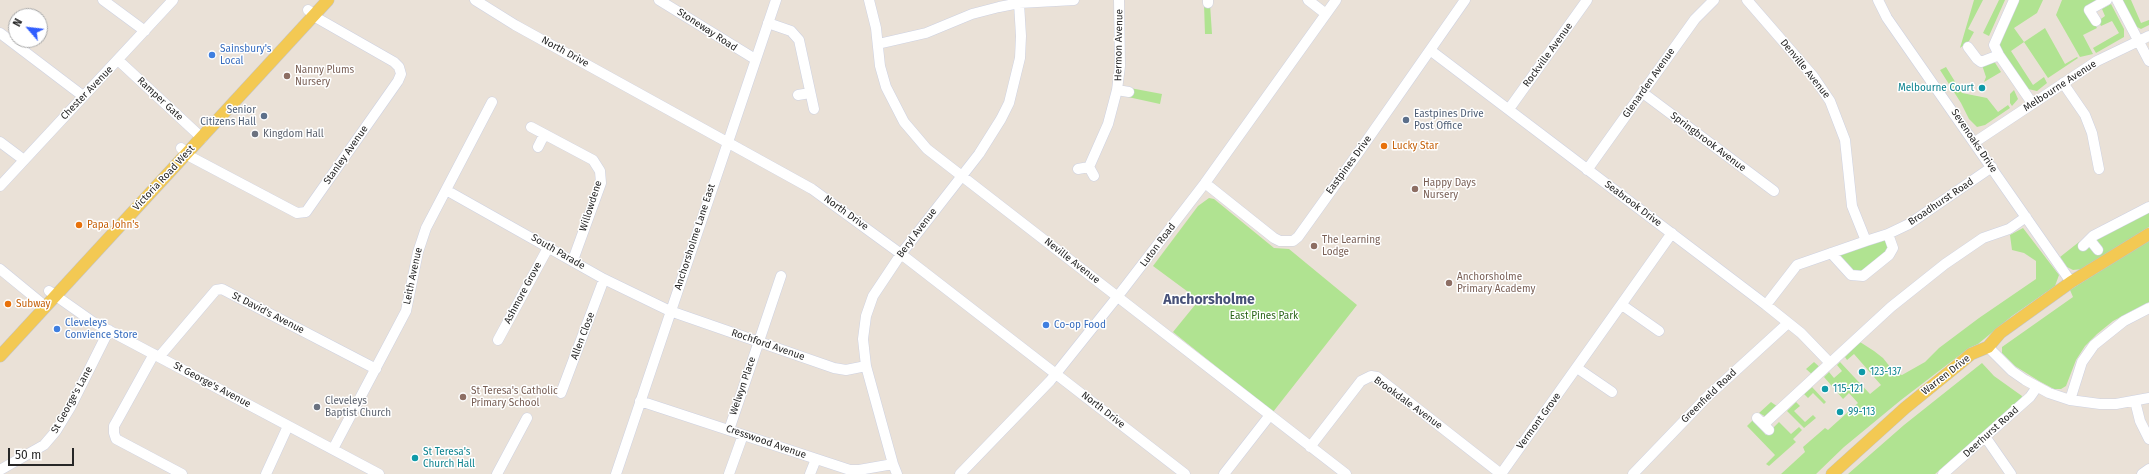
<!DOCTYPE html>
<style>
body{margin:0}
#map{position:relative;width:2149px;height:474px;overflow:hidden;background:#eae1d7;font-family:"Fira Sans",sans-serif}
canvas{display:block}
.north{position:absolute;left:8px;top:8px;width:40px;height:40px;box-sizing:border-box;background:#fff;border:1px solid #a9a9a9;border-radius:50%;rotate:298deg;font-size:11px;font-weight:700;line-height:16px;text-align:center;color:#272727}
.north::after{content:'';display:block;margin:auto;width:14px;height:18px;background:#315efe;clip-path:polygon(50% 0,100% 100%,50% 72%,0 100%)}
.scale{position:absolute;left:8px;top:448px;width:66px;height:18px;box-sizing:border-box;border:2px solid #272727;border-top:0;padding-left:5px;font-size:12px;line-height:14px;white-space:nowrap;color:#272727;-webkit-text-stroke:3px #fff;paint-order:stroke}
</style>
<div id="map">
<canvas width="2149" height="474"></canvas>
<div class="north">N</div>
<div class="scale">50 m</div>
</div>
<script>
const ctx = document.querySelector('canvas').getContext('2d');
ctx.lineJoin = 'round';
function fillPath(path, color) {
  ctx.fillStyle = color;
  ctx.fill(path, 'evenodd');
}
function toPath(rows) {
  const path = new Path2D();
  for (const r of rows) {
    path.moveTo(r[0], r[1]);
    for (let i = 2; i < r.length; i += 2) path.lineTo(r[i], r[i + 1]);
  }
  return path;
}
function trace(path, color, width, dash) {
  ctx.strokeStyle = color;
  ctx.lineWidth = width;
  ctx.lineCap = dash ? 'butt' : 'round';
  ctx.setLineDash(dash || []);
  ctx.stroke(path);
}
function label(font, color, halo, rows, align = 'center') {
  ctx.font = font + ' "Fira Sans",sans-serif';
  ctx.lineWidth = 3;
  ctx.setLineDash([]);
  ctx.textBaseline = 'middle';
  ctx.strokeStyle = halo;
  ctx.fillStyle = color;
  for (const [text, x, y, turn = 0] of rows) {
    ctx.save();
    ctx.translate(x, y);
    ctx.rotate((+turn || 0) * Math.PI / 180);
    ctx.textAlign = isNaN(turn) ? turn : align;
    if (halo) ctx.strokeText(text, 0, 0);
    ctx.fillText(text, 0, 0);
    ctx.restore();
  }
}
const green = toPath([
 [1974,0,1983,0,1968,29,1974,32,1969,41,1960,48],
 [1999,0,2005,0,1989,36,1983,33],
 [2018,0,2043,0,2037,13,2014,28,2024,42,2045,28,2065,64,2077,57,2078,58,2048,78,2024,42,2011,51,2033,85,2044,77,2047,83,2037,91,2028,89,2004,56,1999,45],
 [2062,0,2100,0,2085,7,2097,28,2083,35,2093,54,2080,57,2056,15],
 [2121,0,2131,0,2141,23,2149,20,2149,25,2141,29,2135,26],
 [1204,4,1210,4,1212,34,1205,34],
 [2111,4,2124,29,2124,37,2096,53,2093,48,2119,33,2112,21,2101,26,2098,21,2105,16,2102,9],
 [1992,58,2001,72,1984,82,1986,77,1981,62],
 [1946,67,1962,93,1987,98,1998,112,2008,105,2010,108,1985,125,1977,127,1969,119,1961,103,1940,70],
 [1130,88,1162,94,1160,104,1128,97],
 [2014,90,2018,99,2012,106,2010,103,2010,94],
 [1209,198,1214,199,1274,248,1289,249,1357,305,1273,412,1173,332,1199,300,1153,266,1198,206],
 [2149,207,2149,227,2082,269,2073,270,2067,267,2060,257,2079,242],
 [2023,228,2059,275,2055,286,2012,316,1978,344,1969,348,1901,400,1844,447,1816,474,1781,474,1805,452,1803,447,1825,428,1828,430,1858,403,1849,393,1843,399,1824,377,1829,372,1834,378,1842,371,1837,365,1840,362,1870,394,1881,385,1854,354,1847,360,1845,357,1860,342,1874,351,1883,358,1895,373,1902,375,1925,362,1939,348,1979,318,2036,279,2036,261,2024,253,2012,250,2010,235],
 [1890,238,1893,248,1857,276,1833,256],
 [2149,240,2149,302,2113,321,2097,334,2085,346,2076,360,2066,386,2061,389,2054,389,2039,381,2015,366,2002,353,2002,347,2073,297,2070,290],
 [1814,362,1823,370,1815,377,1806,369],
 [1982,363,1994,376,2022,396,2021,400,1935,474,1848,474,1904,425],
 [1812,387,1826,402,1824,404,1813,393,1808,398,1804,394],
 [1771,402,1781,409,1770,419,1759,413],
 [1796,402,1800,406,1794,411,1805,422,1813,415,1816,418,1804,428,1787,411],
 [1753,420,1766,435,1779,422,1791,434,1799,427,1802,430,1793,439,1796,442,1769,466,1766,464,1775,455,1747,426]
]);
const minor = toPath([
 [103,0,145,31],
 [475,0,515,25,812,189,901,254,1185,474],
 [659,0,755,59],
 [869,0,876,28,880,66,886,87,904,122,927,149,1346,474],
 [1208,0,1208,3],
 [1308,0,1326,14],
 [1747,0,1813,76,1830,101,1845,140,1852,206,1866,241],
 [1878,0,1887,18,2071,282],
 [2014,0,1994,45,1999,55,2032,103],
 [2117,0,2149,61],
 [2096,21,2089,10,2107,0],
 [768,23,791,31,799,40,814,109],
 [0,33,83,96],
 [878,44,926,33,972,14,999,7,1019,3,1074,0],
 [1968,47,1977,59,1981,62,1999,55],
 [1430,50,1766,305,1801,333,1830,363],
 [118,60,202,138],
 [2063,83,2085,115,2092,133,2099,169],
 [1117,90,1129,92],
 [1643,93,1774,191],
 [798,95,810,93],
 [1509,109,1587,0],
 [531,127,593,160,600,171,601,183,573,260],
 [0,142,24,160],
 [1975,142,2097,61,2149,36],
 [538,147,544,135],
 [181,148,191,157,297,213,306,212,398,81,401,74,399,67,394,62,317,18,308,10],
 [1078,169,1089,167],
 [1587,170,1695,19,1714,0],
 [1094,176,1089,167,1108,124,1117,90,1120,66,1119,0],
 [1205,183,1274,238,1280,241,1293,241,1298,237,1356,156,1465,0],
 [0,186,173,0],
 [446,190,604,279,670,311,834,368,846,370,866,366],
 [2090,240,2098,250],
 [2083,246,2093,236,2149,207],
 [1831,253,1851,275,1863,276,1889,255,1893,248,1888,234],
 [0,269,45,306],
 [49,291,93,322,379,474],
 [1622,305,1659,331],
 [1766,305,1797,265,1866,241,1888,234,1909,224,1992,167],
 [498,340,549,246],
 [1988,347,2012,371,2025,380,2049,393,2070,400,2100,404,2116,404,2149,398],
 [154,354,118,419,114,426,114,433,116,439,182,474],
 [159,357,216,290,222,289,376,369],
 [1577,368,1612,392],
 [561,393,604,279],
 [2070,400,2082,362,2094,345,2124,321,2149,308],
 [640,401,850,470,859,470,893,464],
 [2135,401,2140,421,2149,439],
 [1757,418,1769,430],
 [1764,424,1891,307,1945,264,1983,238,2009,229,2026,217],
 [729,430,781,276],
 [1986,438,2011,474],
 [1310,447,1361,381,1371,376,1377,377,1501,474],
 [333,449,406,311,418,252,426,228,492,102],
 [0,470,44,445,56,431,70,408,109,330],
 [266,474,288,426],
 [497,474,527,418],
 [616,474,776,0],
 [729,474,743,435],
 [810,474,816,459],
 [897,474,893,464,866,366,863,339,866,316,873,296,901,254,979,154,1001,119,1009,103,1020,58,1021,36,1019,3],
 [960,474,1050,381,1118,296,1205,183,1336,0],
 [1224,474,1270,415],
 [1501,474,1672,233],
 [1633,474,1708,396,1788,323],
 [1943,474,2030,397,2037,387],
 [2142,474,2149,469]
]);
const major = toPath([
 [0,356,328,0],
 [1832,474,1905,408,1958,365,1971,354,1988,347,2000,333,2071,282,2149,234]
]);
const markers = [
 [212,55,4,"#3f7fe0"],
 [287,76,4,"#8d6e63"],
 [1982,88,4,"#0f9aa8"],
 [264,116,4,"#5c6f8a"],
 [1406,120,4,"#5c6f8a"],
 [255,134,4,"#6b7280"],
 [1384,146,4,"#e8710a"],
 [1415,189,4,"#8d6e63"],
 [79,225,4,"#e8710a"],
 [1314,246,4,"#8d6e63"],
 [1449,283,4,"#8d6e63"],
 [8,304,4,"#e8710a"],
 [1046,325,4,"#3f7fe0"],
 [57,329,4,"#3f7fe0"],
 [1862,372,4,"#0f9aa8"],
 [1825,389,4,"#0f9aa8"],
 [463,397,4,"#8d6e63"],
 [317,407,4,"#6b7280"],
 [1840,412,4,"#0f9aa8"],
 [415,458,4,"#0f9aa8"]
];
const streetNames = [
 ["Stoneway Road",707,30,33],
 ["Hermon Avenue",1119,45,-89],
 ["North Drive",565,52,29],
 ["Rockville Avenue",1548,55,-54],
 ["Denville Avenue",1805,69,51],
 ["Glenarden Avenue",1649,83,-55],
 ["Melbourne Avenue",2060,86,-33],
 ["Chester Avenue",87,93,-46],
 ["Ramper Gate",160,99,43],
 ["Sevenoaks Drive",1974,141,56],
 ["Springbrook Avenue",1708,142,37],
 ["Stanley Avenue",346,155,-55],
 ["Eastpines Drive",1349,165,-54],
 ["Victoria Road West",164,178,-47],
 ["Broadhurst Road",1941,202,-34],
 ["Seabrook Drive",1633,204,37],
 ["Willowdene",591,206,-72],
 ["North Drive",846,213,36],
 ["Beryl Avenue",917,233,-53],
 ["Anchorsholme Lane East",695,237,-72],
 ["Luton Road",1158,245,-53],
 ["South Parade",558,252,30],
 ["Neville Avenue",1072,261,38],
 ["Leith Avenue",413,276,-78],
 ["Ashmore Grove",523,293,-62],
 ["St David's Avenue",268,313,27],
 ["Allen Close",583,336,-69],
 ["Rochford Avenue",768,345,19],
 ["Warren Drive",1946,375,-38],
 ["St George's Avenue",212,385,28],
 ["Welwyn Place",743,386,-71],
 ["Greenfield Road",1709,396,-44],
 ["St George's Lane",72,400,-61],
 ["Brookdale Avenue",1408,403,36],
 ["North Drive",1103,410,38],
 ["Vermont Grove",1539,421,-54],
 ["Deerhurst Road",1991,432,-42],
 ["Cresswood Avenue",766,442,19]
];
const shopNames = [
 ["Sainsbury's",220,49],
 ["Local",220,61],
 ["Cleveleys",65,323],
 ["Convience Store",65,335],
 ["Co-op Food",1054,325]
];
const educationNames = [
 ["Nanny Plums",295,70],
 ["Nursery",295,82],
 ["Happy Days",1423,183],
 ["Nursery",1423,195],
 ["The Learning",1322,240],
 ["Lodge",1322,252],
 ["Anchorsholme",1457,277],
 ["Primary Academy",1457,289],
 ["St Teresa's Catholic",471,391],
 ["Primary School",471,403]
];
const cultureNames = [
 ["Melbourne Court",1974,88,"right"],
 ["123-137",1870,372],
 ["115-121",1833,389],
 ["99-113",1848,412],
 ["St Teresa's",423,452],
 ["Church Hall",423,464]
];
const serviceNames = [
 ["Senior",256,110],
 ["Citizens Hall",256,122],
 ["Eastpines Drive",1414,114,"left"],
 ["Post Office",1414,126,"left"]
];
const worshipNames = [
 ["Kingdom Hall",263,134],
 ["Cleveleys",325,401],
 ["Baptist Church",325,413]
];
const foodNames = [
 ["Lucky Star",1392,146],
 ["Papa John's",87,225],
 ["Subway",16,304]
];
const parkNames = [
 ["East Pines Park",1264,316]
];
const districtNames = [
 ["Anchorsholme",1209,300]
];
fillPath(green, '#b0e391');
trace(minor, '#cdd1e1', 11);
trace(major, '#c3c3c3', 13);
trace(minor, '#fff', 10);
trace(major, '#f3c953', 12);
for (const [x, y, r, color] of markers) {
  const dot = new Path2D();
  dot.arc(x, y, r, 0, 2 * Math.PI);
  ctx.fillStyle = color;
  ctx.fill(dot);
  trace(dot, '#fff', 1.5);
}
label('10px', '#272727', '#fff', streetNames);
label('10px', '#366cbe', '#fff', shopNames, 'left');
label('10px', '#785e54', '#fff', educationNames, 'left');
label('10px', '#0d838f', '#fff', cultureNames, 'left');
label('10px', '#4e5e75', '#fff', serviceNames, 'right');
label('10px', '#5b616d', '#fff', worshipNames, 'left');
label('10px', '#c56008', '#fff', foodNames, 'left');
label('10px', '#296317', '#fff', parkNames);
label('bold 14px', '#475178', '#fff', districtNames);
</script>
